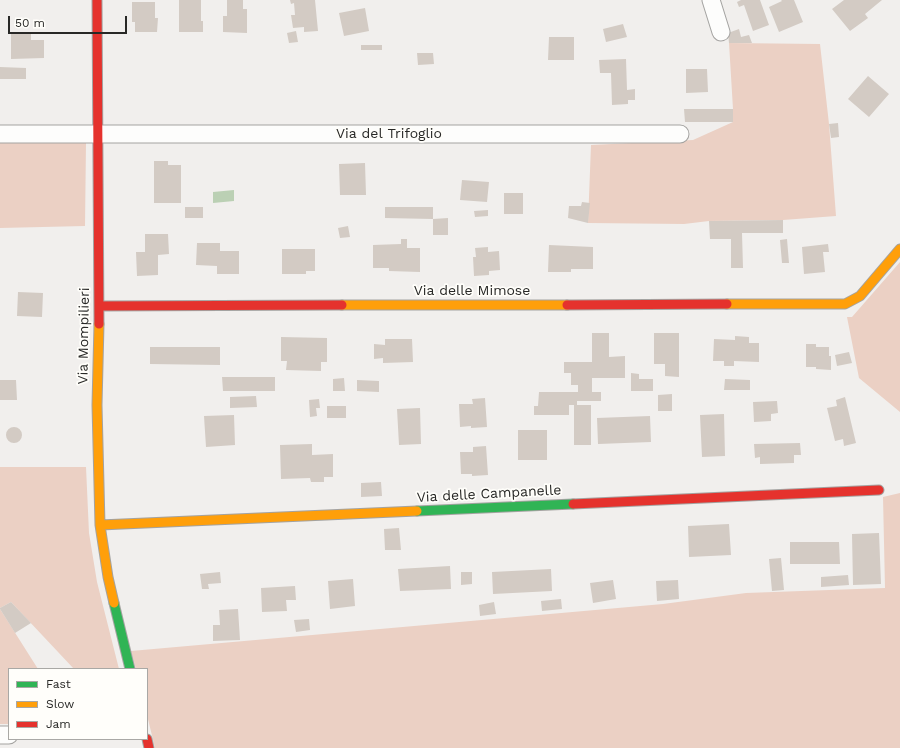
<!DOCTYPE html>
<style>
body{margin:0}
#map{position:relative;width:900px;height:748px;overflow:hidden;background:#f1efed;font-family:"Work Sans",sans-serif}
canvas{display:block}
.legend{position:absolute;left:8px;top:668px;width:140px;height:72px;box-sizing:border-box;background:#fffefa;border:1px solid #a9a8a5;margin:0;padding:5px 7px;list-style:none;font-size:12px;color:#282826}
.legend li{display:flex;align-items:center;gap:8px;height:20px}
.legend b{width:20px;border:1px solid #a9a8a5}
.scale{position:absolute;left:8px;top:16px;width:119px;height:18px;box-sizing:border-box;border:2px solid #282826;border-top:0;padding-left:5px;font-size:12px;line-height:14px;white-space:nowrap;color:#282826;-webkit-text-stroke:3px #fffefa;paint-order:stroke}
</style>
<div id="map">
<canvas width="900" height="748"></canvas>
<ul class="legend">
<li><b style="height:5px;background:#30b455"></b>Fast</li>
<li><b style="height:5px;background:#ff9f0a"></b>Slow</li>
<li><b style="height:5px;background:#e5322d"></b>Jam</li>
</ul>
<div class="scale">50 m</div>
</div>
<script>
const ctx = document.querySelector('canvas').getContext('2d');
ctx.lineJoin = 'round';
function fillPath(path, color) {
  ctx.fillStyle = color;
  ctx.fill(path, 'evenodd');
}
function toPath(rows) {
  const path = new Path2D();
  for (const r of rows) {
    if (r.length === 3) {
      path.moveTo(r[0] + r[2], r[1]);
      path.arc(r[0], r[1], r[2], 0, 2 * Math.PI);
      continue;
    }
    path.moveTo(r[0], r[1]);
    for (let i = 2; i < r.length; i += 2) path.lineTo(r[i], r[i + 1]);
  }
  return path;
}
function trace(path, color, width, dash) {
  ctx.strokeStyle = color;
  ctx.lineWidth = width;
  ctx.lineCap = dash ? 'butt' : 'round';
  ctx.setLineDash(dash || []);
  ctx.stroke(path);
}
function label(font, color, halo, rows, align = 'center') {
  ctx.font = font + ' "Work Sans",sans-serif';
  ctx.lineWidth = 3.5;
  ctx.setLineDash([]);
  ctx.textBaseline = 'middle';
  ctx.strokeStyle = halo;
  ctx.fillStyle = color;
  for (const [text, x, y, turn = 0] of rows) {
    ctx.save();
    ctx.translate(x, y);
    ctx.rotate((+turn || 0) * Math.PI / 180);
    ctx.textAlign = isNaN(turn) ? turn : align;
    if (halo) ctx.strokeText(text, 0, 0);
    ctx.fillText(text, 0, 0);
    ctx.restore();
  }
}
const green = toPath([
 [729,43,820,44,829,124,836,216,783,220,709,221,684,224,588,223,591,145,693,140,733,122,733,109],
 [0,142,86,143,85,226,0,228],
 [900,262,900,412,859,378,847,317,852,317],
 [0,467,86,467,89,533,97,582,119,669,74,669,11,602,0,608],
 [900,493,900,748,155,748,147,715,147,669,136,669,131,651,663,604,746,593,885,588,883,497],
 [0,609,38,669,9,669,9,724,0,724]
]);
const water = toPath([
 [234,190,234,201,213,203,213,192]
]);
const building = toPath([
 [179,0,201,0,201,21,203,21,203,32,179,32],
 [227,0,243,0,243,9,247,9,247,33,223,32,223,16,227,16],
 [290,0,315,0,318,31,304,32,304,27,293,28,291,15,295,15,294,3,291,4],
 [741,0,760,0,769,25,753,31,744,5,739,7,737,2],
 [781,0,794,0,803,22,779,32,769,7,782,1],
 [844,0,882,0,865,14,868,18,850,31,832,9],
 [132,2,155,2,155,18,158,18,157,32,135,32,135,22,132,22],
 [365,8,369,31,344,36,339,13],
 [623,24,627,37,606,42,603,29],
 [739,29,741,37,749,35,752,43,729,43,728,33],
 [296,31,298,42,289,43,287,33],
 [11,33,31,33,31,40,44,40,44,58,11,59],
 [549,37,574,37,574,60,548,60],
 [361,45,382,45,382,50,361,50],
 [417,53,433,53,434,64,418,65],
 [626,59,627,90,635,89,635,100,628,100,628,104,612,105,611,73,600,73,599,60],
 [0,67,26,68,26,79,0,79],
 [686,69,707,69,708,92,686,93],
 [868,76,889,94,869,117,848,99],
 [684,109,733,109,733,122,685,122],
 [838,123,839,137,831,138,829,124],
 [154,161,168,161,168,165,181,165,181,203,154,203],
 [365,163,366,195,340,195,339,164],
 [462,180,489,182,487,202,460,200],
 [504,193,523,193,523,214,504,214],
 [582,202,590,203,588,223,568,218,569,206,581,206],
 [185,207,203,207,203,218,185,218],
 [385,207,433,207,433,219,385,218],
 [488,210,488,216,475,217,474,211],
 [448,218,448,235,433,235,433,219],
 [783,220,783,233,742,233,743,268,731,268,731,239,710,239,709,221],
 [348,226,350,237,340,238,338,228],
 [145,234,168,234,169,254,158,255,158,275,137,276,136,252,145,252],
 [401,239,407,239,407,248,420,248,420,272,389,271,389,268,373,268,373,245,401,244],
 [787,239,789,263,782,263,780,240],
 [197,243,220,243,220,251,239,251,239,274,217,274,217,266,196,265],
 [828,244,829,252,823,252,825,272,804,274,802,247],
 [549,245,593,247,593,269,571,269,571,272,548,272],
 [488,247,488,252,499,251,500,270,489,271,489,275,474,276,473,257,476,257,475,248],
 [282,249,315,249,315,271,306,271,306,274,282,274],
 [18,292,43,293,42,317,17,316],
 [592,333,609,333,609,357,625,356,625,378,592,378,592,392,601,392,601,401,577,401,577,405,591,405,591,445,574,445,574,405,569,405,569,415,534,415,534,406,538,406,539,392,578,392,578,385,571,385,571,373,564,373,564,362,592,362],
 [654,333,679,333,679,377,665,376,665,364,654,364],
 [735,336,749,337,749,343,759,343,759,362,734,361,734,366,724,366,724,361,713,361,714,339,735,340],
 [281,337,327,338,327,362,321,362,321,371,286,370,287,361,281,361],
 [385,339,412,339,413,362,383,363,383,358,374,359,374,344,385,345],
 [806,344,816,344,816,347,829,347,829,356,831,356,831,370,816,369,816,367,806,367],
 [150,347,220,347,220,365,150,364],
 [849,352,852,363,837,366,835,355],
 [631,373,639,374,639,379,653,379,653,391,631,391],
 [222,377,275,377,275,391,223,391],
 [344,378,345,391,333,391,333,379],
 [725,379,750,380,750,390,724,390],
 [0,380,16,380,17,400,0,400],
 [357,380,379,381,379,392,357,391],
 [672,394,672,411,658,411,658,395],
 [256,396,257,407,230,408,230,397],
 [845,397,856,443,844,446,843,439,835,441,827,408,837,406,836,400],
 [485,398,487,427,471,428,471,426,460,427,459,404,473,404,472,399],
 [319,399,320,408,316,408,317,416,310,417,309,400],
 [777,401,778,413,771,414,771,421,754,422,753,402],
 [327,406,346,406,346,418,327,418],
 [420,408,421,444,399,445,397,409],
 [724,414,725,456,702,457,700,415],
 [234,415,235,445,206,447,204,416],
 [650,416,651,442,598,444,597,418],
 [14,435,8],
 [518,430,547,430,547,460,518,460],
 [800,443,801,455,794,455,794,463,760,464,760,457,755,458,754,444],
 [312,444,312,455,333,454,333,477,324,477,324,482,311,482,310,478,281,479,280,445],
 [486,446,488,475,472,476,472,474,461,474,460,452,473,452,473,447],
 [381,482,382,496,361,497,361,483],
 [729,524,731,555,689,557,688,526],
 [399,528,401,550,385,550,384,529],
 [879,533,881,584,853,585,852,534],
 [790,542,839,542,840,564,790,564],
 [781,558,784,590,772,591,769,559],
 [450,566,451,589,400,591,398,569],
 [551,569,552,591,493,594,492,572],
 [220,572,221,583,208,584,209,589,202,589,200,574],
 [461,572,472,572,472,584,461,585],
 [848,575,849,585,821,587,821,577],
 [353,579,355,606,330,609,328,581],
 [613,580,616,599,593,603,590,583],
 [678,580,679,599,657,601,656,581],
 [295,586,296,600,286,600,287,611,262,612,261,588],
 [561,599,562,609,542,611,541,601],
 [11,602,31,623,15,633,0,609,0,608],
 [494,602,496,614,480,616,479,605],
 [238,609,240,640,213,641,213,625,220,625,219,610],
 [309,619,310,630,296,632,294,620]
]);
const street = toPath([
 [711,0,721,32],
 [0,134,680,134],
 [0,735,9,735]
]);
const fast = toPath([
 [417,511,573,504],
 [114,603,130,669]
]);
const slow = toPath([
 [727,304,845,304,860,296,900,249],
 [342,305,567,305],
 [99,324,97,405,100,525,108,577,114,603],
 [100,525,417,511]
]);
const jam = toPath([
 [97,0,99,324],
 [567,305,727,304],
 [100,306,342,305],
 [573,504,879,490],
 [147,739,149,748]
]);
const streetNames = [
 ["Via del Trifoglio",389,134],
 ["Via delle Mimose",472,291],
 ["Via Mompilieri",84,336,-89],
 ["Via delle Campanelle",489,494,-3]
];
fillPath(green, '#ebd0c4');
fillPath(water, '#bbd0b4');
fillPath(building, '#d3cbc4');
trace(street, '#a4a3a1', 19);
trace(fast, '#a4a3a1', 11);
trace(slow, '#a4a3a1', 11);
trace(jam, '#a4a3a1', 11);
trace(street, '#fdfdfc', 17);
trace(fast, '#30b455', 9);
trace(slow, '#ff9f0a', 9);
trace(jam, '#e5322d', 9);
label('14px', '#282826', '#fffefa', streetNames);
</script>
